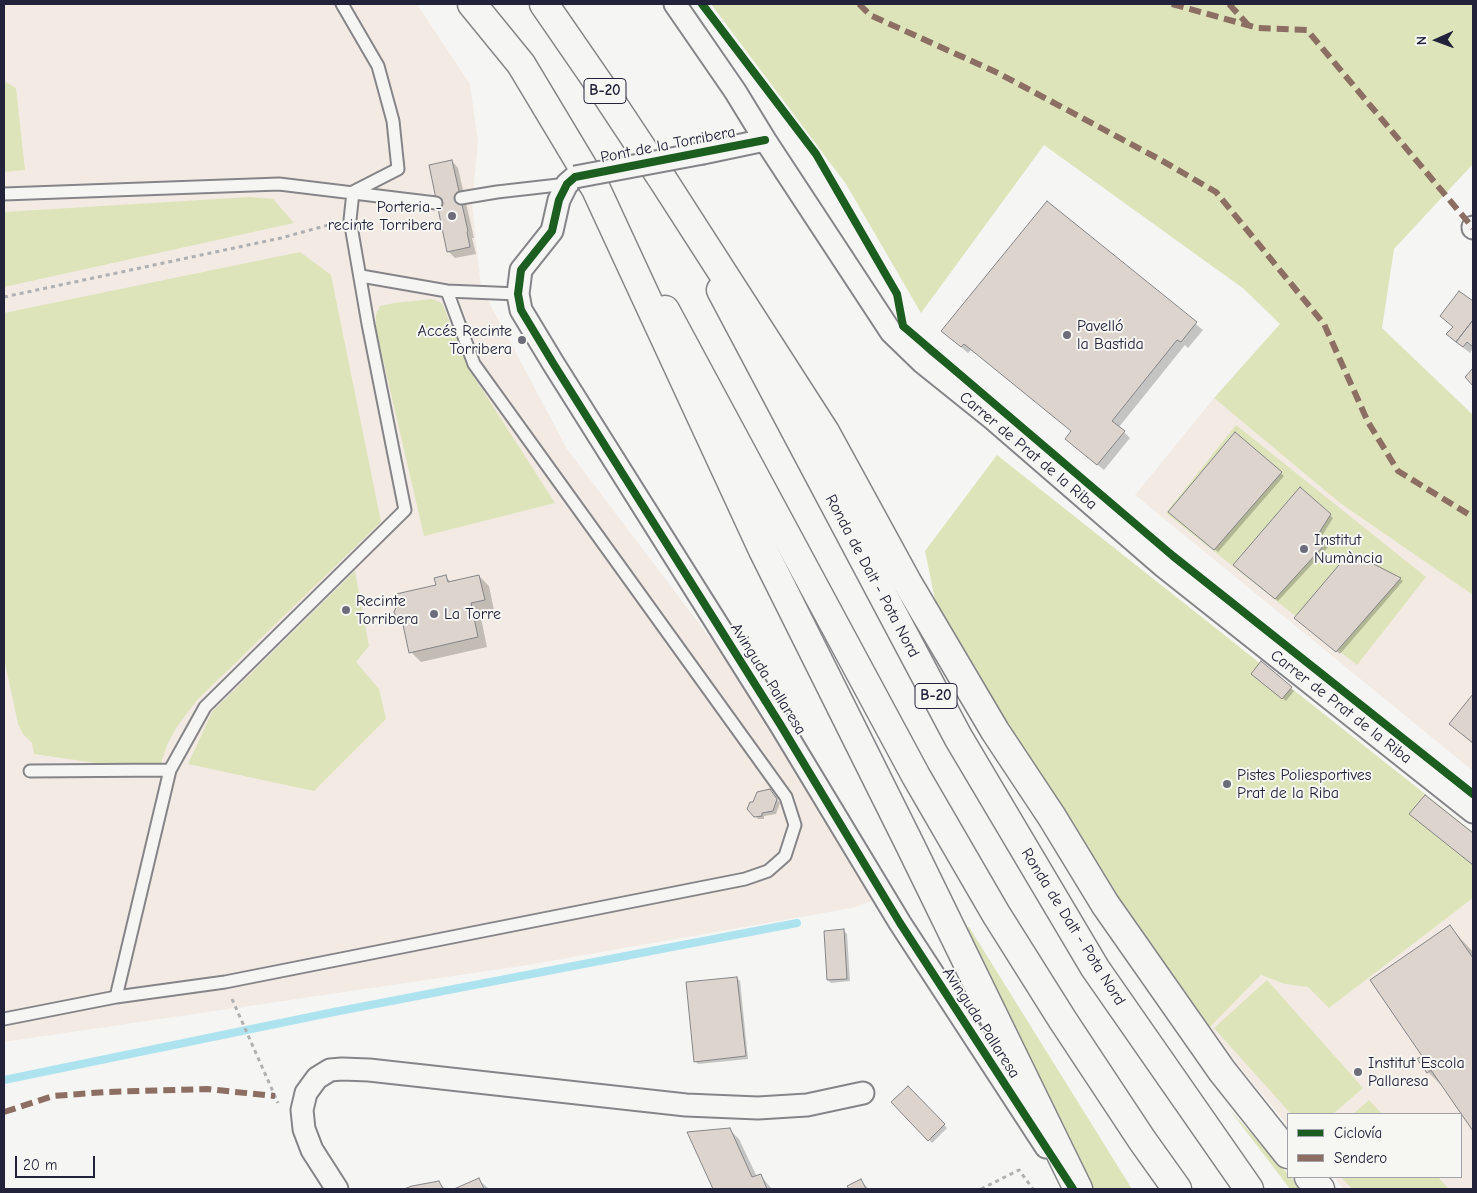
<!DOCTYPE html>
<meta charset="utf-8">
<style>
body{margin:0}
#map{position:relative;width:1477px;height:1193px;overflow:hidden;background:#f5f5f3;font-family:"Comic Neue",sans-serif}
canvas{display:block}
.frame{position:absolute;inset:0;border:5px solid #22223b;pointer-events:none}
.legend{position:absolute;left:1287px;top:1113px;width:175px;height:65px;box-sizing:border-box;background:#f6f6f2;border:1px solid #a1a1a9;margin:0;padding:6px 9px;list-style:none;font-size:15px;color:#22223b}
.legend li{display:flex;align-items:center;gap:10px;height:25px}
.legend b{width:25px;border:1px solid #a1a1a9}
.north{position:absolute;left:1412px;top:15px;width:50px;height:50px;-webkit-text-stroke:4px #f6f6f2;paint-order:stroke;rotate:268deg;font-size:14px;font-weight:700;line-height:20px;text-align:center;color:#22223b}
.north::after{content:'';display:block;margin:auto;width:18px;height:22px;background:#22223b;clip-path:polygon(50% 0,100% 100%,50% 72%,0 100%)}
.scale{position:absolute;left:15px;top:1156px;width:80px;height:22px;box-sizing:border-box;border:2px solid #22223b;border-top:0;padding-left:6px;font-size:15px;line-height:18px;white-space:nowrap;color:#22223b;-webkit-text-stroke:4px #f6f6f2;paint-order:stroke}
</style>
<div id="map">
<canvas width="1477" height="1193"></canvas>
<div class="frame"></div>
<ul class="legend">
<li><b style="height:6px;background:#1b5e20"></b>Ciclovía</li>
<li><b style="height:6px;background:#8d6e63"></b>Sendero</li>
</ul>
<div class="north">N</div>
<div class="scale">20 m</div>
</div>
<script>
const ctx = document.querySelector('canvas').getContext('2d');
ctx.lineJoin = 'round';
function fillPath(path, color) {
  ctx.fillStyle = color;
  ctx.fill(path, 'evenodd');
}
function toPath(rows) {
  const path = new Path2D();
  for (const r of rows) {
    path.moveTo(r[0], r[1]);
    for (let i = 2; i < r.length; i += 2) path.lineTo(r[i], r[i + 1]);
  }
  return path;
}
function trace(path, color, width, dash) {
  ctx.strokeStyle = color;
  ctx.lineWidth = width;
  ctx.lineCap = dash ? 'butt' : 'round';
  ctx.setLineDash(dash || []);
  ctx.stroke(path);
}
function label(font, color, halo, rows, align = 'center') {
  ctx.font = font + ' "Comic Neue",sans-serif';
  ctx.lineWidth = 4;
  ctx.setLineDash([]);
  ctx.textBaseline = 'middle';
  ctx.strokeStyle = halo;
  ctx.fillStyle = color;
  for (const [text, x, y, turn = 0] of rows) {
    ctx.save();
    ctx.translate(x, y);
    ctx.rotate((+turn || 0) * Math.PI / 180);
    ctx.textAlign = isNaN(turn) ? turn : align;
    if (halo) ctx.strokeText(text, 0, 0);
    ctx.fillText(text, 0, 0);
    ctx.restore();
  }
}
const built = toPath([
 [4,4,417,4,470,84,478,142,472,204,481,287,567,449,810,770,878,899,852,908,528,965,4,1042],
 [1214,398,1340,503,1473,595,1473,771,1135,495],
 [1473,898,1473,1189,1344,1189,1333,1177,1461,1177,1461,1114,1288,1114,1288,1126,1208,1029,1261,975,1285,984,1308,987,1329,1007]
]);
const green = toPath([
 [711,4,1473,4,1473,164,1394,249,1382,328,1473,415,1473,595,1340,503,1214,398,1280,324,1244,289,1044,145,921,313,846,184],
 [4,81,16,88,25,170,4,172],
 [250,197,273,199,294,223,4,287,4,212],
 [300,252,331,275,381,522,197,700,176,728,167,745,158,772,34,754,32,743,23,734,18,724,4,658,4,313],
 [432,299,442,303,467,366,555,503,424,536,376,329,376,314,380,306,394,303],
 [1236,425,1426,577,1357,665,1166,513],
 [997,455,1473,832,1473,898,1329,1008,1308,987,1285,984,1261,975,1208,1029,1068,832,959,646,935,600,925,551],
 [355,571,369,646,356,662,379,689,386,719,314,791,188,764,212,712],
 [969,927,1132,1189,1094,1189,1009,1032,959,931],
 [1267,980,1363,1088,1333,1114,1291,1114,1214,1028],
 [1369,1100,1382,1114,1353,1114],
 [1229,1109,1288,1174,1288,1177,1291,1177,1303,1189,1290,1189],
 [1341,1177,1438,1177,1449,1189,1352,1189]
]);
const shadow = toPath([
 [452,161,458,168,474,238,472,238,476,254,455,258,448,251],
 [1047,202,1203,330,1188,348,1185,345,1119,427,1130,438,1104,470,1073,445,1072,431,971,350,968,353,949,337],
 [1460,293,1473,303,1473,348,1470,353,1455,341,1454,327],
 [1235,433,1284,476,1218,552,1172,514],
 [1330,515,1333,518,1320,539,1330,545,1278,601,1238,568],
 [445,576,452,583,479,576,489,586,494,610,480,613,487,647,421,662,411,652,404,623,397,616,437,586],
 [1400,579,1403,581,1340,654,1298,620],
 [1261,663,1294,691,1286,701,1256,677],
 [1473,696,1473,744,1451,724],
 [772,794,780,803,776,814,764,816,764,819,758,819,749,809,754,804],
 [1450,927,1473,952,1473,1129,1447,1091,1428,1072,1419,1060,1424,1056],
 [844,931,847,934,850,981,831,983,828,980],
 [737,978,740,981,748,1059,698,1064,695,1061],
 [908,1087,947,1128,932,1143,893,1102],
 [729,1129,739,1139,757,1177,760,1175,772,1189,714,1189,689,1133],
 [479,1180,489,1189,457,1189],
 [861,1181,869,1189,850,1189,849,1186],
 [439,1182,445,1189,407,1189,412,1187]
]);
const stream = toPath([
 [4,1080,334,1012,797,923]
]);
const building = toPath([
 [452,160,468,231,467,232,470,247,447,252,429,165,452,160],
 [1047,201,1197,322,1181,342,1177,340,1112,421,1125,431,1097,465,1065,439,1071,431,964,344,961,347,941,331,1047,201],
 [1459,291,1473,301,1473,320,1456,342,1446,334,1453,327,1440,316,1459,291],
 [1473,320,1473,347,1467,342,1463,347,1456,342,1473,320],
 [1473,368,1473,386,1465,377,1473,368],
 [1235,432,1282,472,1214,550,1168,512,1235,432],
 [1300,487,1331,514,1317,536,1328,541,1275,599,1233,565,1300,487],
 [1350,552,1401,578,1336,652,1294,618,1350,552],
 [446,575,448,582,479,575,485,600,471,603,478,637,409,653,402,620,396,617,394,612,398,603,396,594,436,585,434,578,446,575],
 [1261,661,1292,687,1282,699,1251,674,1261,661],
 [1473,694,1473,743,1449,724,1473,694],
 [770,789,777,799,773,811,762,813,762,816,754,817,747,809,750,802,753,802,757,792,770,789],
 [1425,795,1473,833,1473,865,1409,814,1425,795],
 [1450,925,1473,958,1473,1131,1431,1070,1427,1073,1417,1059,1422,1056,1370,980,1450,925],
 [844,929,847,979,827,980,824,931,844,929],
 [737,977,746,1056,694,1062,686,982,737,977],
 [908,1086,945,1124,928,1141,891,1102,908,1086],
 [730,1128,752,1177,761,1174,767,1189,713,1189,687,1132,730,1128],
 [479,1178,484,1189,454,1189,479,1178],
 [861,1179,866,1189,849,1189,847,1186,861,1179],
 [439,1181,443,1189,404,1189,412,1186,439,1181]
]);
const path = toPath([
 [4,297,281,238,332,224],
 [232,999,278,1103],
 [981,1189,1019,1170,1033,1189]
]);
const service = toPath([
 [342,4,378,66,393,121,398,169,353,192],
 [4,194,279,184,436,203],
 [461,198,497,192,567,184],
 [361,276,447,291,518,294],
 [30,771,170,770],
 [116,997,170,770,205,707,405,510,368,324,350,220,353,192],
 [4,1019,116,997,225,982,745,879,768,871,785,856,795,825,786,797,474,364,447,291]
]);
const minor = toPath([
 [675,4,735,91,765,140,891,332,922,362,993,419,1164,567,1473,812],
 [703,153,765,140],
 [575,177,567,184,559,200,552,231,521,270,518,294,521,310,553,363,780,724,900,923,1046,1147],
 [1473,227,1473,228],
 [337,1189,312,1150,304,1129,302,1110,306,1093,317,1078,330,1070,342,1069,369,1070,686,1105,758,1108,807,1105,863,1093]
]);
const trunk = toPath([
 [721,290,958,737,1095,968,1249,1189],
 [665,310,916,776,996,914,1062,1019,1142,1140,1177,1189]
]);
const motorway = toPath([
 [472,4,521,64,596,189,763,550,910,845,1078,1189],
 [544,4,604,91,663,180,825,432,907,582,995,731,1052,817,1105,904,1222,1071,1288,1154],
 [1309,1177,1320,1189]
]);
const minorBridge = toPath([
 [575,177,703,153]
]);
const quiet = toPath([
 [859,4,870,15,998,73,1159,159,1216,192,1324,324,1368,422,1398,471,1473,517],
 [1172,4,1258,28,1307,30,1473,228],
 [1229,4,1249,26],
 [4,1112,53,1096,106,1092,207,1089,275,1096]
]);
const cycleway = toPath([
 [702,4,816,154,897,294,903,326,1173,556,1473,794],
 [765,140,575,177,567,184,559,200,552,231,521,270,518,294,521,310,553,363,780,724,900,923,1073,1189]
]);
const markers = [
 [452,216,5,"#6c6c7b"],
 [1067,335,5,"#6c6c7b"],
 [522,340,5,"#6c6c7b"],
 [1304,549,5,"#6c6c7b"],
 [346,610,5,"#6c6c7b"],
 [434,614,5,"#6c6c7b"],
 [1227,784,5,"#6c6c7b"],
 [1358,1072,5,"#6c6c7b"]
];
const shields = [
 [605,91,42],
 [936,696,42]
];
const shieldNames = [
 ["B-20",605,91],
 ["B-20",936,696]
];
const streetNames = [
 ["Pont de la Torribera",668,145,-11],
 ["Carrer de Prat de la Riba",1028,451,40],
 ["Ronda de Dalt - Pota Nord",872,576,62],
 ["Avinguda Pallaresa",768,679,58],
 ["Carrer de Prat de la Riba",1341,707,38],
 ["Ronda de Dalt - Pota Nord",1073,927,58],
 ["Avinguda Pallaresa",981,1023,57]
];
const poiNames = [
 ["Porteria -",442,207,"right"],
 ["recinte Torribera",442,225,"right"],
 ["Pavelló",1077,326],
 ["la Bastida",1077,344],
 ["Accés Recinte",512,331,"right"],
 ["Torribera",512,349,"right"],
 ["Institut",1314,540],
 ["Numància",1314,558],
 ["Recinte",356,601],
 ["Torribera",356,619],
 ["La Torre",444,614],
 ["Pistes Poliesportives",1237,775],
 ["Prat de la Riba",1237,793],
 ["Institut Escola",1368,1063],
 ["Pallaresa",1368,1081]
];
fillPath(built, '#f3ebe3');
fillPath(green, '#dde4ba');
fillPath(shadow, '#0003');
trace(stream, '#ade3ef', 8);
fillPath(building, '#ddd4ce');
trace(building, '#858589', 1);
trace(service, '#858589', 15);
trace(minor, '#858589', 25);
trace(trunk, '#858589', 31);
trace(motorway, '#858589', 31);
trace(path, '#b0b0b2', 3, [4, 4]);
trace(service, '#f5f5f3', 11);
trace(minor, '#f5f5f3', 21);
trace(trunk, '#f5f5f3', 28);
trace(motorway, '#f5f5f3', 28);
trace(minorBridge, '#858589', 25, []);
trace(minorBridge, '#f5f5f3', 21);
trace(quiet, '#8d6e63', 6, [12, 6]);
trace(cycleway, '#1b5e20', 8);
for (const [x, y, r, color] of markers) {
  const dot = new Path2D();
  dot.arc(x, y, r, 0, 2 * Math.PI);
  ctx.fillStyle = color;
  ctx.fill(dot);
  trace(dot, '#f6f6f2', 2);
}
for (const [x, y, w] of shields) {
  const box = new Path2D();
  box.roundRect(x - w / 2, y - 12.5, w, 25, 4);
  ctx.fillStyle = '#f6f6f2';
  ctx.fill(box);
  trace(box, '#22223b', 1);
}
label('bold 15px', '#22223b', null, shieldNames);
label('16px', '#22223b', '#f6f6f2', streetNames);
label('16px', '#22223b', '#f6f6f2', poiNames, 'left');
</script>
